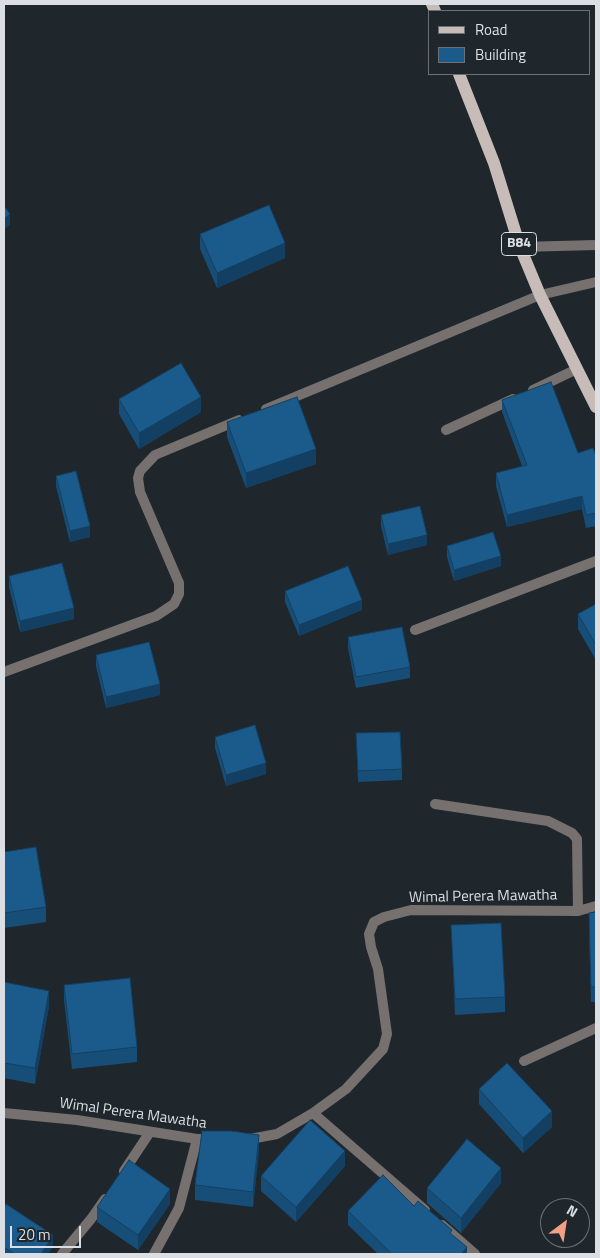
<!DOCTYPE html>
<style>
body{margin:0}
#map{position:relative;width:600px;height:1258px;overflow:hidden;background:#1f272d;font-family:"Titillium Web",sans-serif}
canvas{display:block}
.frame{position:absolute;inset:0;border:5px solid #dbdfe4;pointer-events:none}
.legend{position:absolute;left:428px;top:10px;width:162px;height:65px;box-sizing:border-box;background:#1f272d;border:1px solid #6a7176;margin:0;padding:6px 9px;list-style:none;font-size:15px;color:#dbdfe4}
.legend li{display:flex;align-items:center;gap:10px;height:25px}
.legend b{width:25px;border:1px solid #6a7176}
.north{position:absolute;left:540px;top:1198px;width:50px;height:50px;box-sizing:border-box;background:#1f272d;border:1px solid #6a7176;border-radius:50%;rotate:31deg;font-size:14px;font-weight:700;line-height:20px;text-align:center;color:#dbdfe4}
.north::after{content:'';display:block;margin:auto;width:18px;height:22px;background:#f39f85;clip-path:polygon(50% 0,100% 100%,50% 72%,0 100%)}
.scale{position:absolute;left:10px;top:1226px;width:71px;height:22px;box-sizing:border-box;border:2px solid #dbdfe4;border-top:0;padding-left:6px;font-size:15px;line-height:18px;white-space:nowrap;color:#dbdfe4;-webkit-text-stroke:4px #1f272d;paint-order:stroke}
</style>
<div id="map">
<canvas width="600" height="1258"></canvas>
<div class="frame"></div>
<ul class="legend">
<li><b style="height:6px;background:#c7bcb8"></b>Road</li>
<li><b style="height:14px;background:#1b5b8c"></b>Building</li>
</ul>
<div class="north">N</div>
<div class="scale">20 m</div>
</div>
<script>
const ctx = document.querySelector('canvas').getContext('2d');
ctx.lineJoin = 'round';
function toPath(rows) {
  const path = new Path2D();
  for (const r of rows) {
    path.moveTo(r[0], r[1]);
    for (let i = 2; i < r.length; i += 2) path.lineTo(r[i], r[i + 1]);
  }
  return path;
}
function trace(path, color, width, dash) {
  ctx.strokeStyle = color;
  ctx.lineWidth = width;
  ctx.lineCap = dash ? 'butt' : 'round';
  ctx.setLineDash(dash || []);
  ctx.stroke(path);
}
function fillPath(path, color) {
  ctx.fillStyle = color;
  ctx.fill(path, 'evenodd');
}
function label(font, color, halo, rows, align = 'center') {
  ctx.font = font + ' "Titillium Web",sans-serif';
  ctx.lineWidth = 4;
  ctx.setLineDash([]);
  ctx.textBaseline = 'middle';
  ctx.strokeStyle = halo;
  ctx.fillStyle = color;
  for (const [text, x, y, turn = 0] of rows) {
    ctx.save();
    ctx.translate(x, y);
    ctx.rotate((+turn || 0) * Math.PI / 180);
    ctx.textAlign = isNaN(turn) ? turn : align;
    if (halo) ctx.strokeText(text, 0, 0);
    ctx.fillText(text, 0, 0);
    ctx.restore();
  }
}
const street = toPath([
 [520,247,596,245],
 [533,390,577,369],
 [266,409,540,295,596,282],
 [446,430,513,399],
 [415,630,596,561],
 [4,672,156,616,174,604,179,594,179,583,140,492,138,478,140,471,155,455,239,420],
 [435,804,548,821,572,833,577,839,578,911],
 [524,1061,596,1028],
 [4,1113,77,1120,197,1139,213,1139],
 [313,1113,425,1210],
 [245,1140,277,1134,313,1113,346,1089,383,1049,387,1034,378,969,371,947,369,934,374,922,384,917,411,910,578,911,596,906],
 [124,1171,150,1132],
 [442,1225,475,1254],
 [62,1254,91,1219,105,1199],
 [154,1254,179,1208,197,1139]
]);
const primary = toPath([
 [432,4,435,11],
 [459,74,494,163,520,247,540,295,596,407]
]);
const wall = toPath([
 [200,234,285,258,217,288,200,249],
 [119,399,201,412,139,449,119,414],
 [502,400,578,453,596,456,596,526,586,528,582,509,507,527,496,486,496,473,522,466,502,412],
 [227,422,316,464,246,488,227,437],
 [56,476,90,537,70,542,56,486],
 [381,515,427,545,388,555,381,526],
 [447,546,501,566,454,581,447,557],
 [9,576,74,619,20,632,9,587],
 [285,591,362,610,299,636,285,602],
 [596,604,596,660,578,629,578,614],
 [348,637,410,667,410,678,356,688,348,648],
 [96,655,160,695,106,708,96,666],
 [356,733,402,769,402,780,358,782],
 [215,737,266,774,226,786,215,748],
 [4,852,46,907,46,922,4,928],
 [596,912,596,1002,591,1002,589,928],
 [451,925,505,997,505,1012,455,1015],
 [4,982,49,1006,35,1084,4,1078],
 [64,985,137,1047,137,1062,72,1069,64,1000],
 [479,1089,552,1127,523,1153,479,1104],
 [259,1150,253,1207,195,1200,195,1185],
 [345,1166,296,1222,261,1191,261,1176],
 [501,1183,461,1233,427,1203,427,1188],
 [170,1204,138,1250,97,1222,97,1207],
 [414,1206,452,1235,467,1254,378,1254,348,1225,348,1211],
 [4,1208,53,1246,48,1254,4,1254]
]);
const shadedWall = toPath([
 [10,214,10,225,4,229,4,219],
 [285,243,285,258,217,288,217,273],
 [201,397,201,412,139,449,139,433],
 [316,449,316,464,246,488,246,473],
 [582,496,582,509,507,527,507,515],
 [90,526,90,537,70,542,70,531],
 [427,535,427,545,388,555,388,544],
 [501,556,501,566,454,581,454,570],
 [362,600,362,610,299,636,299,625],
 [74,608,74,619,20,632,20,621],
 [160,684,160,695,106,708,106,697],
 [266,763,266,774,226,786,226,775],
 [49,991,49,1006,35,1084,35,1068],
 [552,1111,552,1127,523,1153,523,1138],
 [259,1135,259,1150,253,1207,253,1192],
 [345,1151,345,1166,296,1222,296,1207],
 [501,1168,501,1183,461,1233,461,1218],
 [170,1189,170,1204,138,1250,138,1235],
 [53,1235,53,1246,48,1254,41,1254],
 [467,1247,467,1254,461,1254]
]);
const building = toPath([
 [269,205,285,243,217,273,200,234,269,205],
 [4,206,10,214,4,219,4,206],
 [181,363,201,397,139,433,119,399,181,363],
 [551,382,578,453,593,448,596,456,596,513,586,515,582,496,507,515,496,473,527,465,502,400,551,382],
 [297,397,316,449,246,473,227,422,297,397],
 [76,471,90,526,70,531,56,476,76,471],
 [420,506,427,535,388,544,381,515,420,506],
 [493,532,501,556,454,570,447,546,493,532],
 [62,563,74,608,20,621,9,576,62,563],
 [348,566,362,600,299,625,285,591,348,566],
 [596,604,596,645,578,614,596,604],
 [402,627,410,667,356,677,348,637,402,627],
 [149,642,160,684,106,697,96,655,149,642],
 [255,725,266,763,226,775,215,737,255,725],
 [400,732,402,769,358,771,356,733,400,732],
 [36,847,46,907,4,913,4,852,36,847],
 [596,912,596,987,591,987,589,913,596,912],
 [501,923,505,997,455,999,451,925,501,923],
 [130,978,137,1047,72,1054,64,985,130,978],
 [4,982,49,991,35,1068,4,1063,4,982],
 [507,1063,552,1111,523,1138,479,1089,507,1063],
 [310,1120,345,1151,296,1207,261,1176,310,1120],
 [202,1131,231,1131,259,1135,253,1192,195,1185,202,1131],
 [467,1139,501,1168,461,1218,427,1188,467,1139],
 [129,1160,170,1189,138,1235,97,1207,129,1160],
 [383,1175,414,1206,418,1201,452,1230,450,1233,467,1247,461,1254,392,1254,348,1211,383,1175],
 [6,1204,53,1235,41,1254,15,1254,4,1247,4,1208,6,1204]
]);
const shields = [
 [519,244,35]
];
const shieldNames = [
 ["B84",519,244]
];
const streetNames = [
 ["Wimal Perera Mawatha",483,897,-1],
 ["Wimal Perera Mawatha",133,1114,8]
];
trace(street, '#76706f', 10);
trace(primary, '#c7bcb8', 12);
fillPath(wall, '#174e78');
fillPath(shadedWall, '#134062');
fillPath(building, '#1b5b8c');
trace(building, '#134062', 1);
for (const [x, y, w] of shields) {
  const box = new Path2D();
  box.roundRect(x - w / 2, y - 11.5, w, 23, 4);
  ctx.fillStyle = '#1f272d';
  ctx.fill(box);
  trace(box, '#dbdfe4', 1);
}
label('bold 14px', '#dbdfe4', null, shieldNames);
label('15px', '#dbdfe4', '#1f272d', streetNames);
</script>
